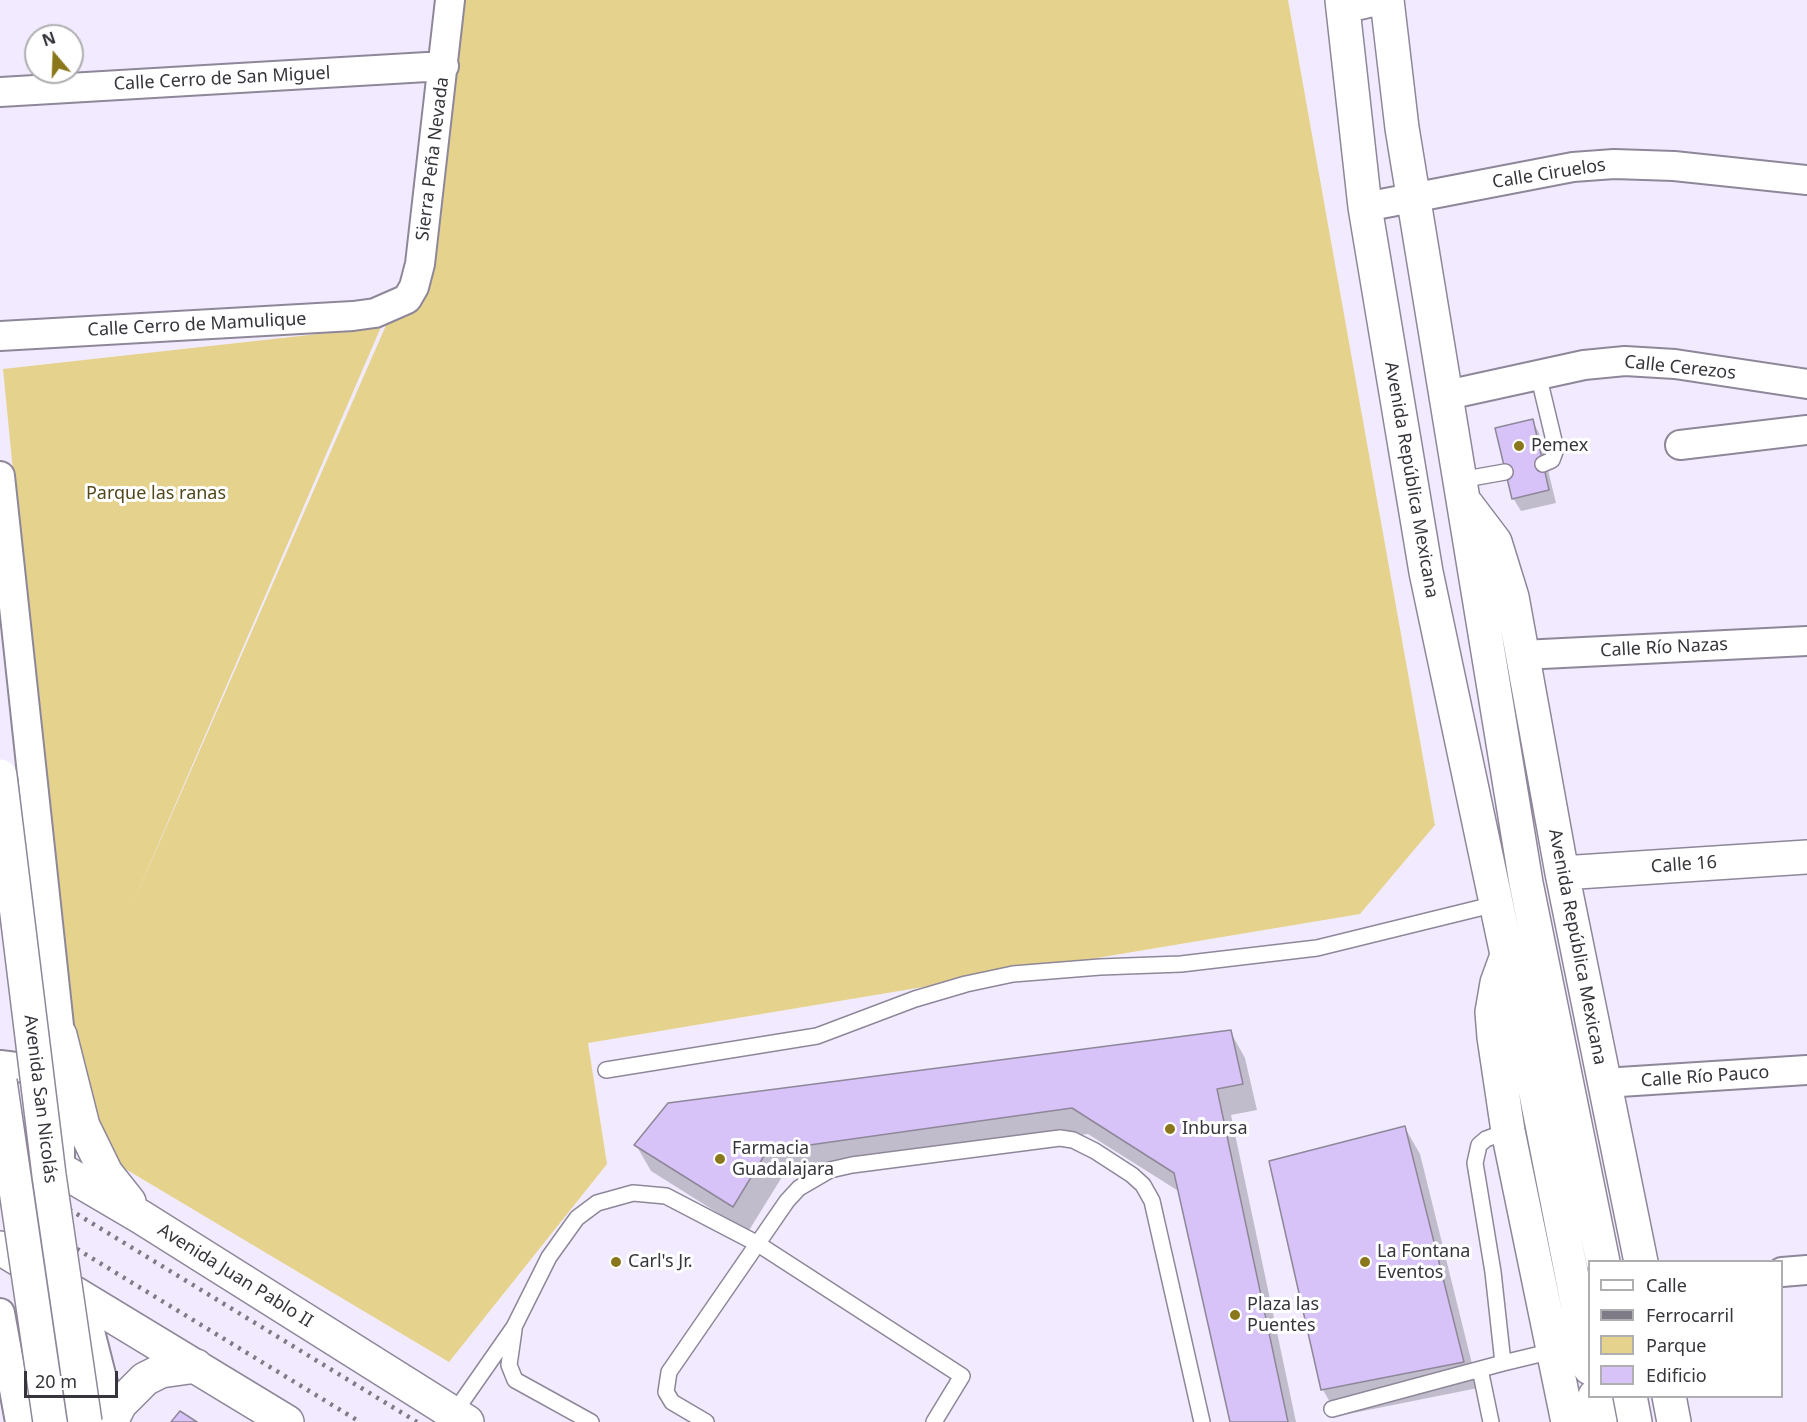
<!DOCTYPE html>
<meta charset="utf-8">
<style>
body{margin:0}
#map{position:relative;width:1807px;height:1422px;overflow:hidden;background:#f2ebff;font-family:"Noto Sans",sans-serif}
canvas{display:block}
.legend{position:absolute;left:1588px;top:1260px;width:195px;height:138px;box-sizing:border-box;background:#fff;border:2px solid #afaeb1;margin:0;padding:8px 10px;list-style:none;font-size:18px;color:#37343c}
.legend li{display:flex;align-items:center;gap:12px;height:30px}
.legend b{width:30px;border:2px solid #afaeb1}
.north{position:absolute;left:24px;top:24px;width:60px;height:60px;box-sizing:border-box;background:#fff;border:2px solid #afaeb1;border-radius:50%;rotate:341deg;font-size:16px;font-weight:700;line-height:24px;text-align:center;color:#37343c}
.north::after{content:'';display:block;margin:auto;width:21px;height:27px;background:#8b771b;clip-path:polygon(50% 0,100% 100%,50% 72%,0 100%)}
.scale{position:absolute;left:24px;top:1371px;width:94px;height:27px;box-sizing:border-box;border:3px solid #37343c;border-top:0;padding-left:8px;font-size:18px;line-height:21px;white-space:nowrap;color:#37343c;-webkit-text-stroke:4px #fff;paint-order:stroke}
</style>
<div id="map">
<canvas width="1807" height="1422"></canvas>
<ul class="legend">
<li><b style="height:8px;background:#fff"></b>Calle</li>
<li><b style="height:8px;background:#7e7a86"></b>Ferrocarril</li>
<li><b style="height:16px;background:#e5d38d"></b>Parque</li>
<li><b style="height:16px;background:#d8c3f8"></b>Edificio</li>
</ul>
<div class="north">N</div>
<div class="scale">20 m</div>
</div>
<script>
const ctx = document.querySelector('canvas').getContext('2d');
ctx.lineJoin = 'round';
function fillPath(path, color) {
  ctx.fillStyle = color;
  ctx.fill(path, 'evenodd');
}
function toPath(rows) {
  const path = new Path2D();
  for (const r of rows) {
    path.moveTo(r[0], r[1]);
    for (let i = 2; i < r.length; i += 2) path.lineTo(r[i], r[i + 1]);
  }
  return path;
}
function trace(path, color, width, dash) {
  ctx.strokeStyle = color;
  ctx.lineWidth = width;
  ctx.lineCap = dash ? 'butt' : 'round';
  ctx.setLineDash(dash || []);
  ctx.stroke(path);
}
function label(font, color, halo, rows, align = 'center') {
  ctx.font = font + ' "Noto Sans",sans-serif';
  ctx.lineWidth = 6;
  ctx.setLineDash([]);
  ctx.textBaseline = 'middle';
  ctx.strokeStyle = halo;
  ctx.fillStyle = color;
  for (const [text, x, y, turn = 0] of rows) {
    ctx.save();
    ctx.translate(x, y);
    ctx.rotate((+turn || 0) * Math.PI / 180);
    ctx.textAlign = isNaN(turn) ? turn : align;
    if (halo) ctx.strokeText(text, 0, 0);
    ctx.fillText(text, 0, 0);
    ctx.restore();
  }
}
const green = toPath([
 [454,0,1288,0,1435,825,1360,914,588,1043,607,1164,449,1362,107,1158,59,1072,60,951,3,369,381,327,132,905,394,307,420,264]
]);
const shadow = toPath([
 [1532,420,1539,433,1556,503,1521,511,1513,498],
 [1230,1031,1245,1058,1257,1110,1231,1115,1296,1422,1232,1422,1180,1192,1088,1134,782,1177,748,1232,651,1171,636,1145],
 [1405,1128,1420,1154,1478,1388,1338,1416,1323,1390]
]);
const building = toPath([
 [1533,419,1549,490,1512,499,1495,428,1533,419],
 [1231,1030,1243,1084,1217,1089,1288,1422,1230,1422,1174,1173,1072,1108,767,1151,733,1207,634,1145,668,1103,1231,1030],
 [1405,1126,1464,1362,1321,1390,1269,1161,1405,1126],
 [180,1411,197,1422,171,1422,180,1411]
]);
const service = toPath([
 [1538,374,1556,449,1552,460,1543,464],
 [1460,480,1505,472],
 [606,1070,817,1036,915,999,966,984,1013,974,1100,967,1181,964,1317,948,1496,904],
 [1508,1131,1486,1139,1479,1145,1475,1163,1493,1272,1503,1363,1553,1351],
 [514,1330,509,1365,515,1380,591,1422],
 [1480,1369,1491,1422],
 [1332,1409,1503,1363],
 [454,1413,514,1327,549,1257,577,1218,597,1203,633,1193,666,1196,758,1244,962,1376,934,1422],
 [706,1422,672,1402,666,1392,669,1372,787,1201,799,1188,830,1170,852,1165,1060,1138,1073,1140,1095,1151,1132,1175,1143,1185,1152,1201,1202,1422]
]);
const minor = toPath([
 [1342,9,1381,0],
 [0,92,444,66],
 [1365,207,1573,167,1614,164,1674,166,1807,180],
 [0,336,353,316,375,313,407,299,414,287,420,264,450,0],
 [1447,395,1584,365,1625,361,1675,364,1807,384],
 [1680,445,1807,430],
 [0,476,60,1035,60,1168],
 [1522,655,1807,641],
 [0,1065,57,1072],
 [1604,1083,1807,1070],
 [1782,1272,1807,1270],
 [81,1296,113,1422],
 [0,1313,20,1422]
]);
const tertiary = toPath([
 [1342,0,1365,207,1426,572,1530,1063,1590,1368],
 [1387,0,1402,128,1526,883,1603,1262],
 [1467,505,1495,542,1512,597,1562,873,1641,1262],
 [1562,873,1807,857],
 [1505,961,1497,983,1492,1012,1494,1037,1508,1131,1568,1422],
 [1595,1396,1600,1422],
 [1630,1396,1635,1422],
 [1669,1396,1674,1422]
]);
const secondary = toPath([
 [60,1035,83,1126,106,1173,129,1202],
 [0,1134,141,1217,467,1422],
 [0,1248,287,1422],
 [112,1420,120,1404,145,1379,161,1371,196,1366]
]);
const rail = toPath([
 [0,1167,417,1422],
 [0,1202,360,1422]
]);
const tertiaryBridge = toPath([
 [0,776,49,1175,85,1422],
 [0,1081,50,1422]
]);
const markers = [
 [1519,446,6,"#8b771b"],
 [1170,1129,6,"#8b771b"],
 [720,1159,6,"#8b771b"],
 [616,1262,6,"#8b771b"],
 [1365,1262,6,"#8b771b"],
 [1235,1315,6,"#8b771b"]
];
const streetNames = [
 ["Calle Cerro de San Miguel",222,79,-3],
 ["Sierra Peña Nevada",433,159,-83],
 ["Calle Ciruelos",1549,174,-9],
 ["Calle Cerro de Mamulique",197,325,-3],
 ["Calle Cerezos",1680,368,6],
 ["Avenida República Mexicana",1411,480,80],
 ["Calle Río Nazas",1664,648,-3],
 ["Calle 16",1684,865,-4],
 ["Avenida República Mexicana",1577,947,79],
 ["Calle Río Pauco",1705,1077,-4],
 ["Avenida San Nicolás",40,1099,83],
 ["Avenida Juan Pablo II",235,1276,32]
];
const poiNames = [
 ["Pemex",1531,446],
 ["Inbursa",1182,1129],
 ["Farmacia",732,1149],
 ["Guadalajara",732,1170],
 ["La Fontana",1377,1252],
 ["Eventos",1377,1273],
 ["Carl's Jr.",628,1262],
 ["Plaza las",1247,1305],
 ["Puentes",1247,1326]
];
const parkNames = [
 ["Parque las ranas",156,494]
];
fillPath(green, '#e5d38d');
fillPath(shadow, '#0003');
fillPath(building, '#d8c3f8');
trace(building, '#8e8799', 1.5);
trace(service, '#8e8799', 18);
trace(minor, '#8e8799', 32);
trace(tertiary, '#8e8799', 36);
trace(secondary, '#8e8799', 36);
trace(service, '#fff', 15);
trace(minor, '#fff', 28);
trace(tertiary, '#fff', 33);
trace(secondary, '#fff', 33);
trace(rail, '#7e7a86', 4.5, [3, 6]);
trace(tertiaryBridge, '#8e8799', 36, []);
trace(tertiaryBridge, '#fff', 33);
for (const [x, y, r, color] of markers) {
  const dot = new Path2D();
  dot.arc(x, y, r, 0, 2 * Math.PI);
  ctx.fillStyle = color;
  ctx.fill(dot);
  trace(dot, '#fff', 2);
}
label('18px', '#37343c', '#fff', streetNames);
label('18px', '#37343c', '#fff', poiNames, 'left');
label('18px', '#52481c', '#fff', parkNames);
</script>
